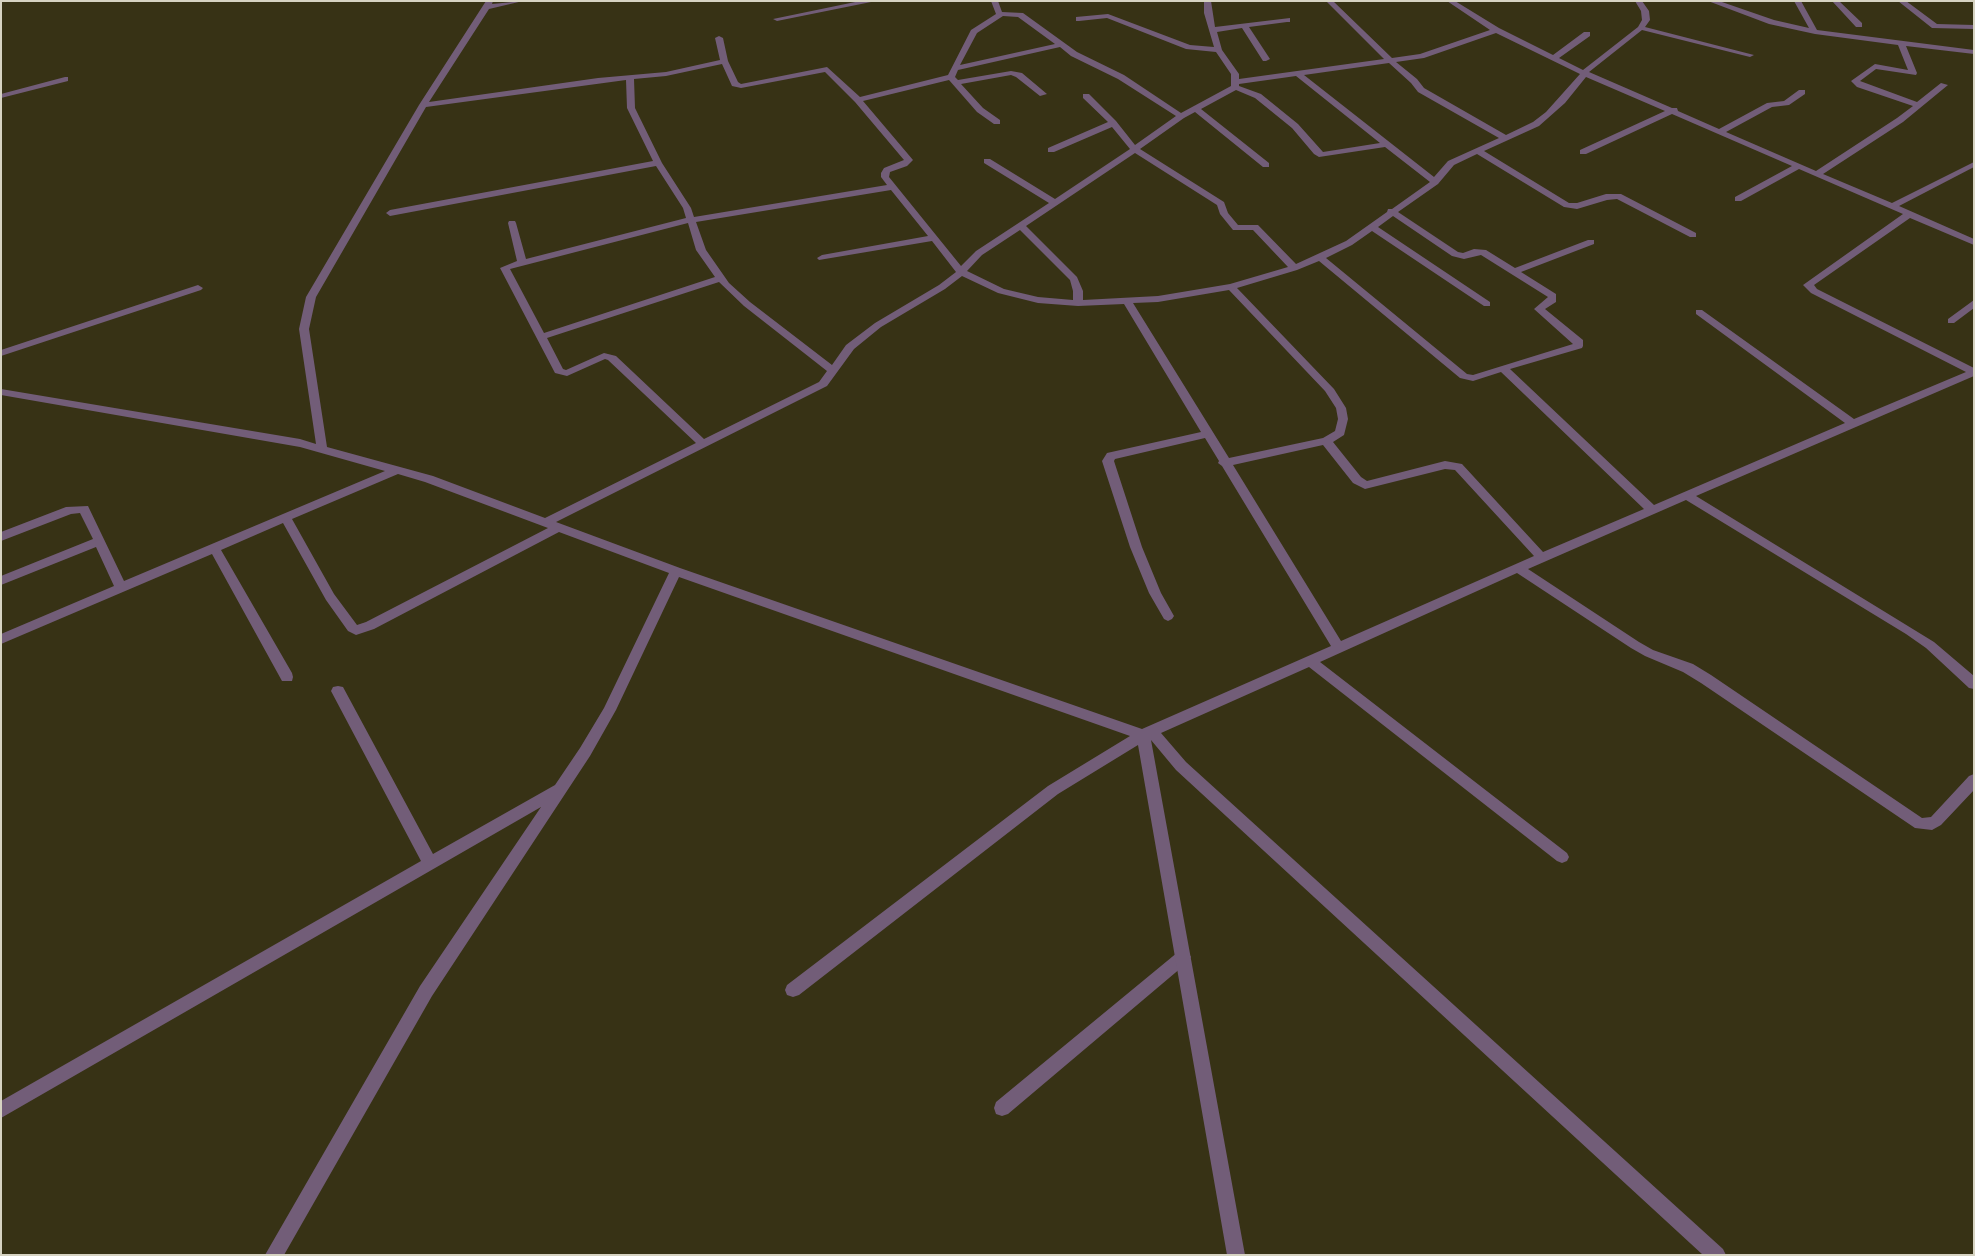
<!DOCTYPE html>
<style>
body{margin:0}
#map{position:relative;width:1975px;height:1256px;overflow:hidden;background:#373215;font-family:Spectral,serif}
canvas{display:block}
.frame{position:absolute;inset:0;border:2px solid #d6d3c2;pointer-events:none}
</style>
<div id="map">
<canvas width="1975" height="1256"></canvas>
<div class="frame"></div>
</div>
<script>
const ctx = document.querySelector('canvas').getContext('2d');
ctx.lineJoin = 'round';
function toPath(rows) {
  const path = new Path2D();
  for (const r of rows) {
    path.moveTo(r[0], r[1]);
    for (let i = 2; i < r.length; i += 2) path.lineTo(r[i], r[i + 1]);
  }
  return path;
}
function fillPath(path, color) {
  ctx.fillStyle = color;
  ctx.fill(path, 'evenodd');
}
const lane = toPath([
 [65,77,68,77,68,81,1,98,1,94,65,77],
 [1183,950,1188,952,1191,957,1188,962,1008,1114,1002,1116,996,1114,994,1108,996,1102,1178,952,1183,950]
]);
const street = toPath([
 [486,1,493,1,492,4,523,1,489,9,429,102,598,78,666,72,720,60,715,38,719,36,723,38,728,61,738,82,741,84,827,67,860,97,948,75,971,30,996,14,991,1,998,1,1002,12,1023,13,1077,52,1124,75,1181,113,1231,86,1231,74,1216,52,1186,49,1107,18,1079,21,1076,21,1076,17,1108,14,1190,45,1214,47,1204,13,1204,1,1211,1,1215,27,1290,18,1290,22,1287,22,1249,27,1270,59,1266,61,1263,61,1242,28,1217,32,1222,50,1239,74,1239,79,1384,59,1326,1,1333,1,1392,58,1420,54,1490,30,1447,1,1455,1,1499,28,1553,55,1584,32,1590,32,1590,36,1559,58,1583,70,1638,27,1642,20,1641,11,1635,1,1642,1,1649,11,1650,20,1645,27,1754,55,1750,57,1642,30,1589,72,1672,108,1677,108,1678,111,1719,129,1767,103,1784,101,1799,90,1805,90,1805,94,1789,105,1772,107,1726,132,1816,171,1897,118,1913,106,1857,87,1851,81,1875,64,1908,70,1898,45,1815,34,1769,24,1708,1,1719,1,1774,20,1809,28,1794,1,1801,1,1817,30,1974,50,1974,54,1906,46,1917,73,1916,75,1876,69,1860,81,1917,102,1941,83,1948,85,1903,122,1823,174,1892,203,1974,162,1974,167,1899,206,1974,239,1974,245,1910,218,1814,285,1817,289,1974,368,1974,376,1696,496,1934,642,1974,676,1974,689,1969,688,1926,648,1906,634,1686,500,1528,569,1639,642,1653,650,1693,664,1711,675,1922,818,1931,817,1969,776,1974,774,1974,790,1941,825,1932,830,1915,828,1701,683,1683,672,1645,656,1631,648,1517,573,1320,662,1567,853,1569,857,1567,861,1562,863,1557,861,1309,667,1161,733,1186,762,1723,1249,1726,1255,1703,1255,1176,770,1151,740,1245,1255,1227,1255,1138,745,1058,794,799,995,793,997,787,995,785,990,787,985,1048,786,1130,736,679,577,616,710,590,756,432,996,284,1255,265,1255,420,986,541,807,1,1118,1,1101,421,861,331,691,333,687,338,686,343,687,433,854,555,785,580,748,604,708,669,573,559,532,374,629,356,635,348,631,326,600,283,523,221,550,292,673,293,677,292,681,282,681,212,554,1,644,1,634,114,586,96,547,1,585,1,576,93,539,80,513,71,514,1,541,1,532,66,507,88,506,124,581,385,471,300,447,1,395,1,389,300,439,316,444,299,329,306,297,419,105,486,1],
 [1003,16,1018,17,1055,44,960,65,977,33,1003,16],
 [1496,33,1580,74,1546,112,1533,122,1506,135,1424,88,1417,79,1396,62,1424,58,1496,33],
 [1060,47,1071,56,1118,79,1176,116,1135,145,1116,121,1089,94,1083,94,1083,98,1108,122,1048,148,1048,152,1054,152,1112,127,1130,149,1055,199,990,159,984,159,984,163,1049,203,976,251,961,266,889,177,890,172,907,166,913,160,863,101,949,80,977,112,994,124,1000,124,1000,120,983,108,961,84,1011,75,1016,77,1040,96,1047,94,1022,73,1011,71,958,80,955,77,958,70,1060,47],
 [1389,63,1411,83,1418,92,1499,138,1448,161,1434,177,1304,75,1389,63],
 [722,64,732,86,741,88,825,72,855,102,904,160,884,168,881,173,881,177,887,185,694,217,691,208,662,163,635,108,634,79,666,76,722,64],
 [1296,76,1380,143,1323,152,1298,124,1261,94,1239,86,1239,84,1296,76],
 [1586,77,1665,111,1580,150,1580,154,1586,154,1672,114,1792,166,1735,197,1735,201,1741,201,1799,169,1903,214,1803,285,1811,293,1966,372,1854,419,1702,310,1696,310,1696,314,1845,423,1654,505,1510,369,1582,348,1583,346,1583,340,1545,309,1556,302,1556,294,1521,272,1594,244,1594,240,1588,240,1515,268,1486,250,1474,249,1463,253,1458,252,1398,212,1438,184,1454,165,1477,154,1564,207,1577,209,1607,200,1617,199,1690,237,1696,237,1696,233,1621,194,1606,194,1577,203,1569,203,1484,151,1539,126,1565,103,1586,77],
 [626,80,627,108,653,161,390,210,386,213,390,216,656,166,683,208,686,218,526,259,516,223,515,221,509,221,508,223,517,261,500,268,555,373,567,376,605,359,608,360,696,443,545,518,433,476,327,447,309,329,316,297,426,107,626,80],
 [1236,90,1255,98,1292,128,1314,154,1319,157,1385,147,1430,182,1392,209,1388,209,1387,212,1346,241,1296,264,1258,225,1238,225,1228,213,1224,202,1140,149,1184,118,1195,112,1263,167,1269,167,1269,163,1201,109,1236,90],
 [1135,153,1217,205,1220,214,1233,230,1253,230,1288,267,1230,284,1158,296,1083,300,1083,291,1077,277,1026,226,1135,153],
 [891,190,928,236,822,255,817,258,819,260,932,241,956,272,939,285,875,323,846,345,832,365,750,302,729,283,706,250,696,222,891,190],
 [1393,216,1452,256,1464,259,1481,255,1548,297,1534,309,1573,344,1473,375,1467,374,1326,258,1352,245,1372,231,1484,306,1490,306,1490,302,1378,227,1393,216],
 [688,223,696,250,715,277,544,333,510,269,688,223],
 [1020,230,1070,280,1073,291,1073,300,1038,297,1004,289,967,271,982,255,1020,230],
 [1319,261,1460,378,1473,381,1501,372,1644,509,1543,552,1462,464,1445,461,1367,481,1361,477,1333,442,1344,435,1348,419,1346,408,1334,389,1237,288,1297,270,1319,261],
 [962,276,998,293,1038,303,1078,306,1124,304,1201,432,1107,453,1102,461,1130,547,1149,593,1164,619,1168,621,1172,619,1174,616,1161,593,1142,547,1114,461,1115,459,1205,438,1219,461,1218,463,1222,466,1331,646,1142,729,680,568,556,522,827,386,854,349,881,327,945,289,962,276],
 [719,282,744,306,827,371,819,382,704,439,616,356,604,353,566,370,563,369,547,338,719,282],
 [1229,290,1325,391,1336,408,1338,419,1335,431,1323,438,1229,458,1133,303,1158,302,1229,290],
 [1323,445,1353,483,1365,489,1445,469,1455,470,1534,556,1341,641,1233,465,1323,445],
 [398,474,425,482,548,528,366,622,357,625,334,594,292,519,398,474],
 [860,1,876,1,777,21,773,19,860,1],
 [1832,1,1839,1,1862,23,1862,27,1856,27,1832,1],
 [1898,1,1906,1,1937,24,1974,25,1974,29,1932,28,1898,1],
 [198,285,203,288,201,290,1,356,1,350,198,285],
 [1974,300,1974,308,1954,323,1948,323,1948,319,1974,300]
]);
fillPath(lane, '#725d78');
fillPath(street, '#725d78');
</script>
